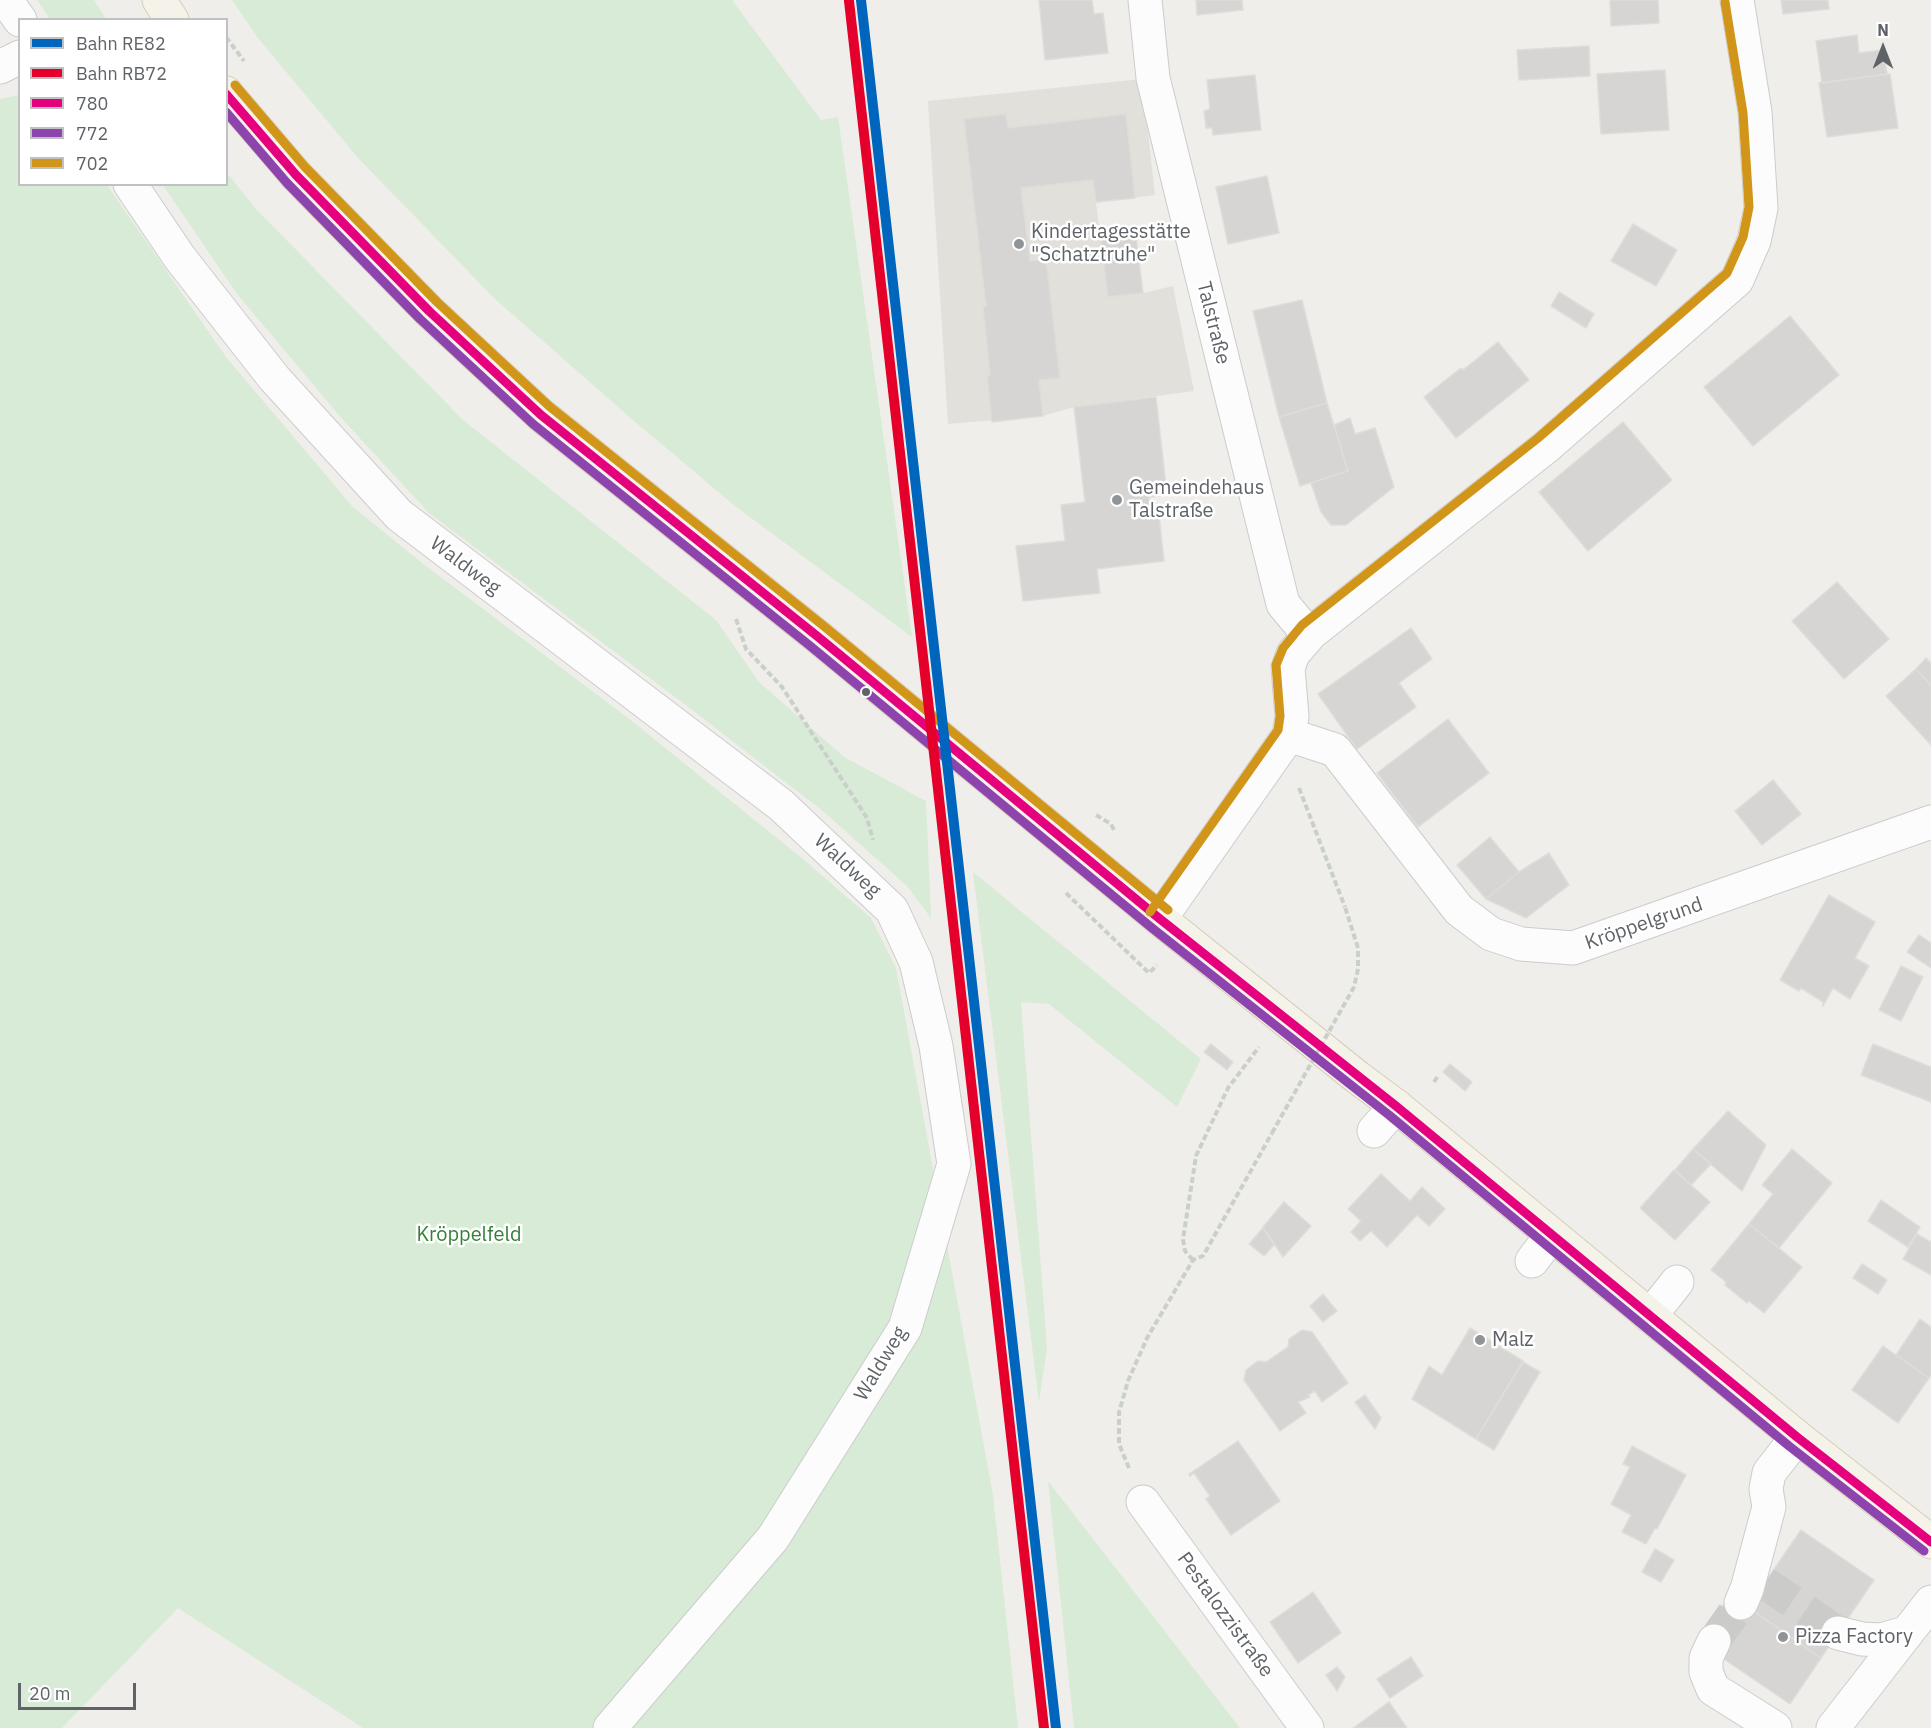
<!DOCTYPE html>
<meta charset="utf-8">
<style>
body{margin:0}
#map{position:relative;width:1931px;height:1728px;overflow:hidden;background:#efeeea;font-family:"IBM Plex Sans",sans-serif}
canvas{display:block}
.legend{position:absolute;left:18px;top:18px;width:210px;height:168px;box-sizing:border-box;background:#fff;border:2px solid #bfc1c3;margin:0;padding:8px 10px;list-style:none;font-size:18px;color:#5f6368}
.legend li{display:flex;align-items:center;gap:12px;height:30px}
.legend b{width:30px;border:2px solid #bfc1c3}
.north{position:absolute;left:1853px;top:18px;width:60px;height:60px;-webkit-text-stroke:4px #fff;paint-order:stroke;rotate:0deg;font-size:16px;font-weight:700;line-height:24px;text-align:center;color:#5f6368}
.north::after{content:'';display:block;margin:auto;width:21px;height:27px;background:#5f6368;clip-path:polygon(50% 0,100% 100%,50% 72%,0 100%)}
.scale{position:absolute;left:18px;top:1683px;width:118px;height:27px;box-sizing:border-box;border:3px solid #5f6368;border-top:0;padding-left:8px;font-size:18px;line-height:21px;white-space:nowrap;color:#5f6368;-webkit-text-stroke:4px #fff;paint-order:stroke}
</style>
<div id="map">
<canvas width="1931" height="1728"></canvas>
<ul class="legend">
<li><b style="height:8px;background:#0065bd"></b>Bahn RE82</li>
<li><b style="height:8px;background:#e4002b"></b>Bahn RB72</li>
<li><b style="height:8px;background:#e5007d"></b>780</li>
<li><b style="height:8px;background:#8e44ad"></b>772</li>
<li><b style="height:8px;background:#d1951a"></b>702</li>
</ul>
<div class="north">N</div>
<div class="scale">20 m</div>
</div>
<script>
const ctx = document.querySelector('canvas').getContext('2d');
ctx.lineJoin = 'round';
function fillPath(path, color) {
  ctx.fillStyle = color;
  ctx.fill(path, 'evenodd');
}
function toPath(rows) {
  const path = new Path2D();
  for (const r of rows) {
    path.moveTo(r[0], r[1]);
    for (let i = 2; i < r.length; i += 2) path.lineTo(r[i], r[i + 1]);
  }
  return path;
}
function trace(path, color, width, dash) {
  ctx.strokeStyle = color;
  ctx.lineWidth = width;
  ctx.lineCap = dash ? 'butt' : 'round';
  ctx.setLineDash(dash || []);
  ctx.stroke(path);
}
function label(font, color, halo, rows, align = 'center') {
  ctx.font = font + ' "IBM Plex Sans",sans-serif';
  ctx.lineWidth = 5;
  ctx.setLineDash([]);
  ctx.textBaseline = 'middle';
  ctx.strokeStyle = halo;
  ctx.fillStyle = color;
  for (const [text, x, y, turn = 0] of rows) {
    ctx.save();
    ctx.translate(x, y);
    ctx.rotate((+turn || 0) * Math.PI / 180);
    ctx.textAlign = isNaN(turn) ? turn : align;
    if (halo) ctx.strokeText(text, 0, 0);
    ctx.fillText(text, 0, 0);
    ctx.restore();
  }
}
const education = toPath([
 [1142,79,1155,195,1096,203,1108,296,1143,293,1173,286,1194,391,1074,407,1043,416,948,424,928,101]
]);
const green = toPath([
 [37,0,94,0,106,19,50,19],
 [232,0,732,0,821,120,838,117,912,637,735,506,634,421,494,298,359,159,258,38],
 [19,95,20,184,107,185,226,357,352,506,422,563,628,718,803,859,871,918,896,968,993,1495,1018,1728,363,1728,178,1608,62,1728,0,1728,0,99],
 [227,173,257,210,463,420,716,620,759,682,844,757,926,801,931,918,907,886,824,812,691,709,429,513,344,421,237,294,163,185,226,184],
 [973,872,1201,1059,1177,1107,1049,1004,1021,1002,1047,1348,1039,1402],
 [1048,1481,1240,1728,1074,1728]
]);
const building = toPath([
 [1039,0,1092,0,1094,14,1103,13,1108,53,1045,60,1039,0],
 [1196,0,1242,0,1243,10,1197,15,1196,0],
 [1610,0,1658,0,1659,23,1611,26,1610,0],
 [1781,0,1828,0,1829,9,1783,14,1781,0],
 [1857,35,1859,53,1883,50,1887,74,1822,83,1816,41,1857,35],
 [1589,46,1590,76,1519,80,1517,50,1589,46],
 [1665,70,1669,130,1601,134,1597,74,1665,70],
 [1890,74,1898,128,1827,137,1819,83,1890,74],
 [1255,75,1261,130,1213,135,1212,128,1206,128,1204,111,1210,109,1207,80,1255,75],
 [1006,114,1008,128,1126,114,1135,198,1096,202,1093,180,1021,188,1030,261,1046,259,1060,378,1039,380,1043,416,992,422,987,376,990,375,983,307,986,306,964,119,1006,114],
 [1267,176,1279,233,1228,244,1216,187,1267,176],
 [1633,224,1677,250,1656,286,1611,261,1633,224],
 [1136,236,1143,293,1108,297,1101,240,1136,236],
 [1559,292,1594,314,1586,328,1551,306,1559,292],
 [1302,300,1327,403,1279,417,1253,311,1302,300],
 [1790,316,1839,375,1753,446,1704,387,1790,316],
 [1498,342,1529,380,1456,438,1424,397,1461,368,1463,370,1498,342],
 [1156,397,1167,495,1149,497,1151,516,1159,515,1164,561,1097,569,1100,593,1023,601,1016,546,1065,541,1061,505,1085,502,1074,407,1156,397],
 [1327,403,1348,471,1300,486,1279,417,1327,403],
 [1350,418,1355,434,1375,428,1394,487,1346,525,1331,525,1321,512,1311,483,1348,471,1334,425,1350,418],
 [1623,422,1672,480,1588,551,1539,492,1623,422],
 [1837,582,1889,639,1844,679,1792,621,1837,582],
 [1411,628,1432,659,1399,683,1416,707,1357,749,1318,694,1411,628],
 [1926,658,1931,663,1931,685,1916,669,1926,658],
 [1916,669,1931,685,1931,745,1886,696,1916,669],
 [1448,719,1489,773,1418,827,1377,773,1448,719],
 [1773,780,1801,814,1762,845,1735,811,1773,780],
 [1490,837,1519,872,1486,899,1457,865,1490,837],
 [1549,853,1569,885,1526,918,1486,899,1519,872,1549,853],
 [1829,895,1875,922,1855,958,1869,966,1850,999,1833,988,1823,1006,1823,1002,1801,988,1799,991,1780,980,1829,895],
 [1919,935,1931,943,1931,968,1907,952,1919,935],
 [1901,966,1923,977,1901,1021,1879,1010,1901,966],
 [1211,1044,1233,1062,1227,1070,1204,1052,1211,1044],
 [1873,1044,1931,1067,1931,1102,1861,1075,1873,1044],
 [1450,1064,1472,1082,1465,1091,1443,1072,1450,1064],
 [1728,1111,1766,1145,1742,1191,1693,1149,1728,1111],
 [1693,1149,1711,1164,1691,1185,1675,1170,1693,1149],
 [1792,1149,1832,1183,1779,1248,1749,1224,1773,1194,1762,1185,1792,1149],
 [1674,1170,1710,1202,1675,1240,1640,1208,1674,1170],
 [1381,1174,1410,1201,1422,1187,1445,1209,1429,1226,1417,1215,1387,1247,1371,1231,1360,1241,1351,1232,1361,1221,1348,1209,1381,1174],
 [1881,1200,1920,1227,1908,1247,1868,1221,1881,1200],
 [1284,1202,1311,1226,1283,1257,1263,1227,1284,1202],
 [1749,1224,1802,1267,1764,1313,1749,1301,1747,1303,1725,1285,1726,1282,1711,1270,1749,1224],
 [1263,1228,1274,1245,1264,1256,1249,1244,1263,1228],
 [1917,1234,1931,1242,1931,1275,1903,1259,1917,1234],
 [1862,1264,1887,1280,1878,1294,1853,1278,1862,1264],
 [1323,1294,1337,1311,1323,1322,1310,1306,1323,1294],
 [1920,1319,1931,1327,1931,1376,1929,1378,1896,1355,1920,1319],
 [1470,1328,1523,1361,1476,1439,1412,1399,1429,1366,1442,1375,1470,1328],
 [1302,1330,1312,1332,1348,1383,1322,1402,1315,1391,1308,1395,1310,1397,1298,1402,1306,1413,1280,1431,1244,1380,1246,1370,1258,1361,1266,1362,1288,1347,1289,1339,1302,1330],
 [1883,1346,1929,1378,1898,1423,1852,1390,1883,1346],
 [1523,1362,1540,1372,1494,1450,1476,1439,1523,1362],
 [1365,1395,1381,1418,1375,1429,1355,1402,1365,1395],
 [1238,1441,1280,1501,1231,1535,1206,1499,1210,1496,1194,1473,1190,1476,1189,1474,1238,1441],
 [1632,1446,1686,1475,1657,1529,1655,1528,1646,1544,1622,1532,1631,1515,1611,1504,1630,1467,1623,1464,1632,1446],
 [1801,1530,1874,1580,1821,1658,1748,1607,1801,1530],
 [1655,1549,1674,1560,1661,1582,1642,1572,1655,1549],
 [1313,1592,1341,1633,1298,1663,1270,1622,1313,1592],
 [1730,1595,1821,1658,1790,1704,1721,1657,1704,1634,1730,1595],
 [1411,1657,1423,1676,1390,1698,1377,1679,1411,1657],
 [1337,1667,1345,1677,1337,1691,1326,1675,1337,1667],
 [1389,1702,1407,1728,1353,1728,1389,1702]
]);
const minorTunnel = toPath([
 [1765,1583,1838,1633],
 [1714,1641,1741,1603]
]);
const path = toPath([
 [226,37,244,61],
 [736,619,746,649,782,687,867,818,873,840],
 [1299,788,1345,907],
 [1096,815,1111,824,1115,832],
 [1066,893,1149,973,1157,965],
 [1434,1082,1438,1076],
 [1193,1260,1185,1251,1183,1239,1196,1156,1228,1088,1259,1047],
 [1129,1468,1119,1444,1119,1412,1128,1381,1147,1338,1193,1260,1203,1256,1272,1133]
]);
const minor = toPath([
 [6,0,20,20],
 [1145,0,1153,78,1283,604,1303,628,1311,633],
 [0,67,20,57],
 [130,184,180,258,274,378,399,515,781,805,892,910,916,962,936,1046,954,1164,905,1328,773,1538,610,1728],
 [1289,735,1335,750,1459,910,1491,934,1521,944,1573,948,1931,822],
 [1160,919,1289,735,1292,716,1288,668,1293,654,1311,633,1546,447,1737,280,1754,241,1761,208,1755,112,1737,0],
 [1374,1131,1396,1106],
 [1532,1261,1551,1236],
 [1650,1316,1677,1282],
 [1143,1502,1307,1728],
 [1741,1603,1747,1589,1769,1507,1766,1489,1769,1473,1797,1437],
 [1838,1633,1862,1639,1881,1640,1906,1633],
 [1714,1641,1706,1658,1706,1672,1713,1689,1775,1728],
 [1833,1728,1931,1602]
]);
const major = toPath([
 [159,0,172,20],
 [226,93,296,175,429,311,541,415,817,636,1160,919,1357,1077,1396,1106,1797,1437,1931,1542]
]);
const pathBridge = toPath([
 [1272,1133,1354,987,1358,969,1358,948,1345,907]
]);
const bus1 = toPath([
 [226,94,296,175,429,311,541,415,817,636,1160,919,1396,1106,1797,1437,1931,1542]
]);
const bus2 = toPath([
 [226,112,287,183,420,319,533,424,809,645,1152,928,1389,1115,1789,1446,1924,1551]
]);
const bus3 = toPath([
 [235,85,305,167,437,302,549,406,825,627,1168,910],
 [1150,912,1278,730,1280,716,1276,665,1283,648,1302,625,1538,438,1727,273,1743,237,1749,207,1743,113,1725,2]
]);
const rail1 = toPath([
 [861,0,1056,1728]
]);
const rail2 = toPath([
 [849,1,1044,1728]
]);
const markers = [
 [1019,244,6,"#919496"],
 [1117,500,6,"#919496"],
 [866,692,5,"#5f6368"],
 [1480,1340,6,"#919496"],
 [1783,1637,6,"#919496"]
];
const poiNames = [
 ["Kindertagesstätte",1031,232],
 ["\"Schatztruhe\"",1031,255],
 ["Gemeindehaus",1129,488],
 ["Talstraße",1129,511],
 ["Malz",1492,1340],
 ["Pizza Factory",1795,1637]
];
const streetNames = [
 ["Talstraße",1213,323,76],
 ["Waldweg",465,566,37],
 ["Waldweg",847,866,43],
 ["Kröppelgrund",1644,924,-19],
 ["Waldweg",881,1364,-59],
 ["Pestalozzistraße",1225,1615,54]
];
const parkNames = [
 ["Kröppelfeld",469,1235]
];
fillPath(education, '#e2e0da');
fillPath(green, '#d8ebd6');
fillPath(building, '#d6d5d3');
trace(building, '#deddd9', 1.5);
trace(minorTunnel, '#cbcbca', 33, [33, 16]);
trace(minor, '#cbcccc', 35);
trace(major, '#d7ceb8', 35);
trace(path, '#cacfcc', 4, [6, 3]);
trace(minor, '#fdfcfc', 33);
trace(major, '#f4f2e9', 33);
trace(pathBridge, '#cacfcc', 4, [6, 3]);
trace(bus1, '#e5007d', 9);
trace(bus2, '#8e44ad', 9);
trace(bus3, '#d1951a', 9);
trace(rail1, '#0065bd', 10);
trace(rail2, '#e4002b', 10);
for (const [x, y, r, color] of markers) {
  const dot = new Path2D();
  dot.arc(x, y, r, 0, 2 * Math.PI);
  ctx.fillStyle = color;
  ctx.fill(dot);
  trace(dot, '#fff', 2);
}
label('20px', '#5f6368', '#fff', poiNames, 'left');
label('20px', '#5f6368', '#fff', streetNames);
label('20px', '#348238', '#fff', parkNames);
</script>
